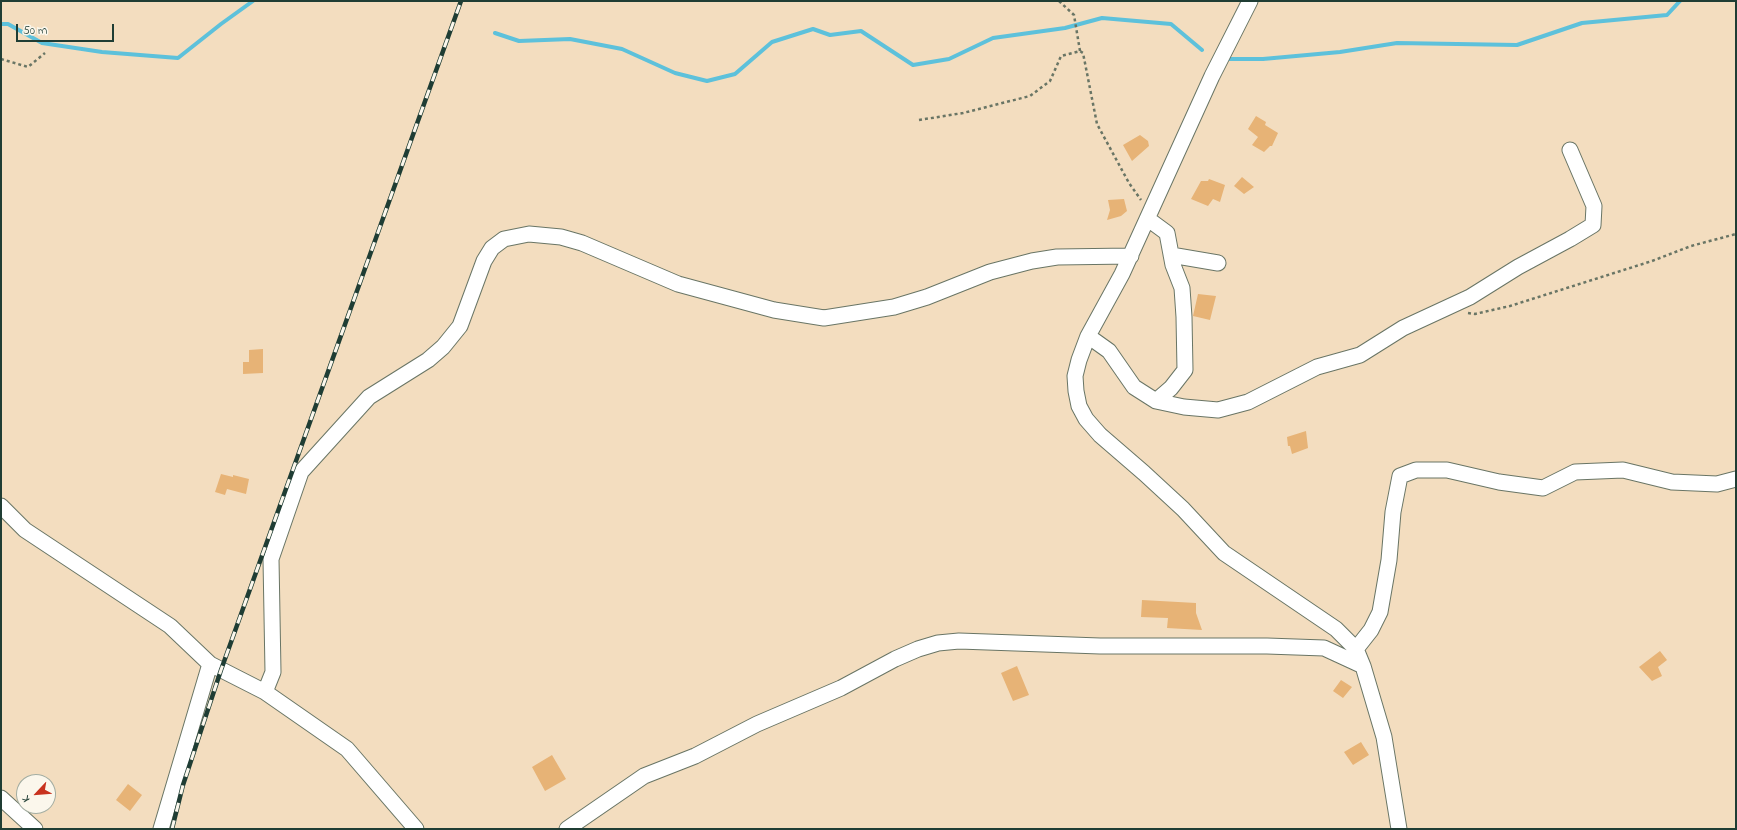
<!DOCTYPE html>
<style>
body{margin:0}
#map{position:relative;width:1737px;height:830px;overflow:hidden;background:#f3ddbf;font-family:"Indie Flower",sans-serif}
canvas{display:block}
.frame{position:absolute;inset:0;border:2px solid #1f3d34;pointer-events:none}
.north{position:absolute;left:16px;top:774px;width:40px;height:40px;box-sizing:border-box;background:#fbf7ec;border:1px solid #a3ada2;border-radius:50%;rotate:244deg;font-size:11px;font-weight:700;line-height:16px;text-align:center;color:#1f3d34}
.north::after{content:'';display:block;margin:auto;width:14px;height:18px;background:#c8321e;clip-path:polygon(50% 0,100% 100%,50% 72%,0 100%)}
.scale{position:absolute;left:16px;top:24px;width:98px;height:18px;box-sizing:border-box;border:2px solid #1f3d34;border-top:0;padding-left:5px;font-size:12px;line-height:14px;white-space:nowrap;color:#1f3d34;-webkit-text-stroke:3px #fbf7ec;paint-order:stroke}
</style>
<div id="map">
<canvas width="1737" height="830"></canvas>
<div class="frame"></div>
<div class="north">K</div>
<div class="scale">50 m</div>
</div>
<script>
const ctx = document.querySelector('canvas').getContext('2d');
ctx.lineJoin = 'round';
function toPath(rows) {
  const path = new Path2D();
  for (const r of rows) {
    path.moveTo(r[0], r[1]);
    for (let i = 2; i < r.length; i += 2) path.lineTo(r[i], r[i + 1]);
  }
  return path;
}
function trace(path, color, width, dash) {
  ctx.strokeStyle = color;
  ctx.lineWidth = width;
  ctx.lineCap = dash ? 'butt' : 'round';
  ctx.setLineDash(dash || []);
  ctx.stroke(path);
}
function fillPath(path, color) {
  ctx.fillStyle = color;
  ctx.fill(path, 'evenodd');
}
const stream = toPath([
 [1,24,8,24,42,43,102,52,178,58,221,24,253,1],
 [495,33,519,41,570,39,622,49,675,73,707,81,735,74,772,42,813,29,830,35,861,31,913,65,949,59,993,38,1065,28,1102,18,1171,24,1202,50],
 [1224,59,1263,59,1340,52,1397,43,1517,45,1582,23,1667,15,1680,1]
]);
const building = toPath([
 [1256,116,1266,122,1265,125,1278,133,1272,146,1270,146,1264,152,1252,145,1258,137,1248,129],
 [1140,135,1148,141,1149,146,1132,161,1123,145],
 [1242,177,1254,187,1244,194,1234,186],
 [1209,179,1225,185,1220,202,1213,199,1208,206,1191,199,1201,181,1208,181],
 [1124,199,1127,211,1121,216,1107,220,1110,210,1108,200],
 [1198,294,1216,296,1210,320,1193,316],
 [263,349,263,373,243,374,243,362,249,362,249,350],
 [1306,431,1308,448,1292,454,1290,446,1288,446,1287,437],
 [221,474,233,477,233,475,249,479,246,494,227,489,225,495,215,492],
 [1142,600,1196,603,1196,613,1202,630,1167,628,1168,618,1141,617],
 [1660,651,1667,660,1658,667,1662,676,1652,681,1639,667],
 [1017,666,1029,695,1013,701,1001,673],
 [1341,680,1352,687,1343,698,1333,691],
 [1361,742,1369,755,1353,765,1344,752],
 [552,755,566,779,545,791,532,767],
 [128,784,142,795,130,811,116,800]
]);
const path = toPath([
 [1059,1,1074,15,1080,51],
 [1,59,28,67,45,53],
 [919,120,963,113,1030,96,1050,81,1061,56,1080,51,1083,53,1097,124,1129,183,1141,200],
 [1468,313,1475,314,1510,306,1652,261,1691,246,1736,234]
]);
const minor = toPath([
 [1250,1,1212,76,1122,274,1088,336,1079,360,1075,376,1076,391,1079,406,1086,419,1100,435,1144,473,1183,509,1224,553,1336,629,1356,649,1363,666,1384,737,1399,829],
 [1148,219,1167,233,1173,265,1182,288,1184,317,1185,370,1171,388,1156,401],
 [1171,255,1218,263],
 [1088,336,1109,351,1134,387,1156,401,1184,407,1218,410,1248,402,1317,367,1360,355,1403,328,1470,297,1518,267,1570,239,1593,225,1594,206,1570,150],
 [1,506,25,530,170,626,210,664,265,692,347,749,416,829],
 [1356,649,1371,630,1380,612,1389,560,1393,512,1400,476,1416,470,1447,470,1499,482,1543,488,1575,472,1623,470,1672,482,1717,484,1736,479],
 [265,692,273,672,271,559,301,472,369,397,428,360,443,347,460,326,484,261,492,248,504,239,529,234,561,237,582,243,678,284,774,310,824,318,894,307,927,297,990,272,1032,261,1057,257,1131,256],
 [1,798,35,829],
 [161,829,210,664],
 [567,829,644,776,695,756,757,724,841,688,895,659,918,649,938,643,959,641,1100,646,1267,646,1324,648,1363,666]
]);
const rail = toPath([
 [172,829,183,785,221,670,461,1]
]);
trace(stream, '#5dc1db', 4);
fillPath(building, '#e7b376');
trace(minor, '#697565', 17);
trace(path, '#697565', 2.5, [3, 3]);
trace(minor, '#fff', 15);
trace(rail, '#1f3d34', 4.5);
trace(rail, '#fbf7ec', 3, [9]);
</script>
